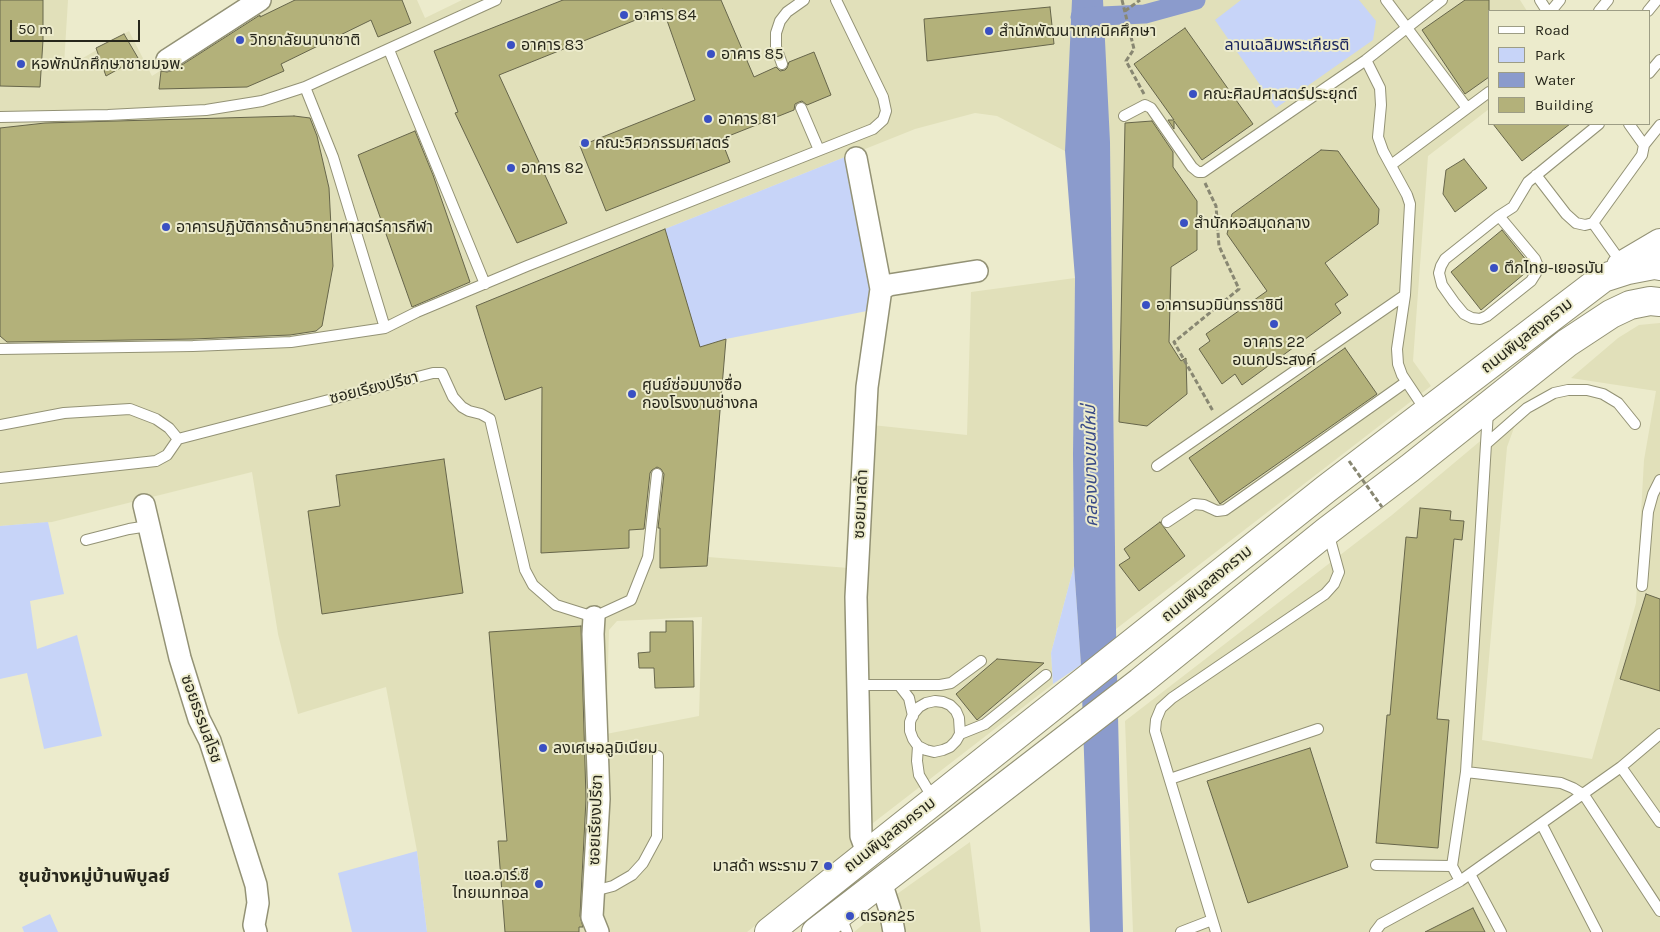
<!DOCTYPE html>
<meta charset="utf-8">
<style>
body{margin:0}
#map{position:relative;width:1660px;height:932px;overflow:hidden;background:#ecebcc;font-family:Karla,sans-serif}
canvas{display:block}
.legend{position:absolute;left:1488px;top:10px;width:162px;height:115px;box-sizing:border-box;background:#ecebcc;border:1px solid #9d9d85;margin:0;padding:6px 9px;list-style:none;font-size:15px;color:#27271b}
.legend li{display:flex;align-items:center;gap:10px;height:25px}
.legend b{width:25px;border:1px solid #9d9d85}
.scale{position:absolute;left:10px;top:20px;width:130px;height:22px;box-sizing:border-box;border:2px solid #27271b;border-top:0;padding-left:6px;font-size:15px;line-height:18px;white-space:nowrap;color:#27271b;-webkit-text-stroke:4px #ecebcc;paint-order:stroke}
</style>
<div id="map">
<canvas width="1660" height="932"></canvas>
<ul class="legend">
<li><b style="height:6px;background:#fff"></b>Road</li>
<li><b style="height:14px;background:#c7d4f8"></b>Park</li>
<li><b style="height:14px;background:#8b9bcc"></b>Water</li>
<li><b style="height:14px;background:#b3b17a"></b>Building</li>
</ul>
<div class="scale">50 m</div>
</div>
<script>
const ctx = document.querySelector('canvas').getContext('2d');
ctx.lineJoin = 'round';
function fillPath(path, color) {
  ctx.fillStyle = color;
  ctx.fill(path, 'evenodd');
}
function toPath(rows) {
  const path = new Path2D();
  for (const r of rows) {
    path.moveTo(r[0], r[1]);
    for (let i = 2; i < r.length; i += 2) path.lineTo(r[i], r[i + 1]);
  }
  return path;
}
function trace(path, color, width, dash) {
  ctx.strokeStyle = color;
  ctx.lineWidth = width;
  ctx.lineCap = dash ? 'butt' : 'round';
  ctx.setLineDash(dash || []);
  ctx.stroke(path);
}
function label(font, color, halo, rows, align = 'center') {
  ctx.font = font + ' Karla,"Noto Sans Thai",sans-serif';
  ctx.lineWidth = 4;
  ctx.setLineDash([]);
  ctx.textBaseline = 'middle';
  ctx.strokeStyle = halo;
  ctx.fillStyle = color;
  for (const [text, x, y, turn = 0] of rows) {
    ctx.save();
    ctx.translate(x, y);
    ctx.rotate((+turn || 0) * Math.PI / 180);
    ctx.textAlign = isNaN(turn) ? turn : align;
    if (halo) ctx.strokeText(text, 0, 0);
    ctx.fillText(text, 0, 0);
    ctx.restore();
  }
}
const built = toPath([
 [0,0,68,0,64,65,71,65,129,31,152,76,271,0,417,0,425,18,462,0,1520,0,1527,11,1489,11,1489,109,1428,156,1413,361,1431,386,1116,629,1110,142,1065,151,997,116,975,113,915,129,665,229,701,347,726,339,708,557,849,568,856,847,747,932,427,932,417,851,386,687,298,714,278,634,252,472,52,522,0,526],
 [702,617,699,716,606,734,609,630,617,621],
 [1075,278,1073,454,1074,566,1051,653,1053,684,864,830,864,671,872,425,967,435,971,292],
 [1660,323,1660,932,1133,932,1125,721,1392,515,1522,406,1507,447,1482,740,1592,759,1636,603,1644,460,1656,391,1571,378,1618,338,1639,325],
 [970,842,981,932,904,932,897,894],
 [877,913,882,932,854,932]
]);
const green = toPath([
 [1241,0,1359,0,1376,21,1373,40,1276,108,1215,20],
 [850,155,876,287,872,310,726,339,700,347,665,229],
 [48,522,64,594,30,601,37,649,77,635,102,736,44,749,27,673,0,679,0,526],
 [1074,566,1081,665,1053,684,1051,653],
 [417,851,427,932,352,932,338,873],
 [50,914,58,932,24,932,22,927]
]);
const water = toPath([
 [1072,0,1103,0,1110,142,1116,629,1123,932,1090,932,1081,665,1074,566,1073,454,1075,278,1065,151]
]);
const canal = toPath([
 [1080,17,1145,14,1196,0]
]);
const building = toPath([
 [0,0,43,0,43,40,40,87,0,86,0,0],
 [295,0,402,0,411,23,378,37,371,20,281,64,284,71,247,87,159,89,161,71,167,72,174,70,260,15,260,17,295,0],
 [563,0,721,0,754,77,776,67,780,71,785,70,787,68,789,62,814,52,831,95,807,105,802,101,799,102,795,104,794,110,721,139,730,162,606,211,580,146,695,100,663,9,499,75,567,223,517,243,455,113,458,112,434,51,563,0],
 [1465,0,1489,0,1489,77,1465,94,1422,30,1465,0],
 [1050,7,1054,44,927,61,924,19,1050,7],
 [1185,28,1253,124,1202,160,1174,121,1174,129,1168,120,1174,120,1134,64,1185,28],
 [124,34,138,58,106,76,96,48,124,34],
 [294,116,310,118,317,136,329,188,333,266,322,326,316,331,290,335,193,339,7,342,0,336,0,128,45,123,294,116],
 [1152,121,1173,152,1173,167,1197,201,1197,250,1171,267,1169,342,1181,361,1186,358,1187,394,1147,426,1119,422,1125,123,1152,121],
 [1493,124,1570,124,1522,161,1493,124],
 [415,131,433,175,470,282,412,307,358,155,415,131],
 [1321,150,1338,151,1379,209,1378,224,1325,263,1348,295,1335,304,1341,313,1242,385,1235,374,1222,384,1199,349,1210,341,1206,334,1267,291,1227,234,1232,214,1321,150],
 [1464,159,1487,188,1455,212,1443,194,1446,170,1464,159],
 [665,229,700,347,726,339,707,566,660,568,660,528,658,528,664,474,661,469,657,467,652,470,650,473,644,529,629,530,629,548,541,553,542,387,505,400,476,306,665,229],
 [1502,230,1531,266,1530,269,1481,310,1451,272,1502,230],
 [1345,348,1377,394,1220,504,1189,458,1345,348],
 [444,459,463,593,322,614,308,511,340,506,336,475,444,459],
 [1420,508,1451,511,1450,520,1464,521,1462,540,1454,539,1437,719,1449,720,1438,848,1376,843,1387,715,1390,715,1406,537,1417,538,1420,508],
 [1160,522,1185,556,1139,591,1119,565,1130,558,1124,549,1160,522],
 [1646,594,1660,599,1660,691,1620,679,1646,594],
 [666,621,693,621,694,687,655,688,654,668,639,668,638,653,650,652,650,632,666,632,666,621],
 [581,626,586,799,580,916,583,927,579,927,579,932,505,932,498,841,507,841,489,632,581,626],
 [997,659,1044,663,977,720,956,694,997,659],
 [1310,748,1348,867,1248,903,1207,781,1310,748],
 [1473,908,1485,932,1425,932,1473,908]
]);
const path = toPath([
 [1122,0,1134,49,1126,61,1144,94],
 [1125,11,1140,0],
 [1205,183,1216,206,1219,246,1239,289,1174,342,1213,411]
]);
const lane = toPath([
 [1386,0,1467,108],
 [1540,0,1547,11],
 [1551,11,1560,0],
 [1599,11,1608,0],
 [1648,11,1657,0],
 [389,50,485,284],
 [1366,60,1380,88,1381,105,1378,137,1383,151,1407,195,1410,204,1405,295,1397,349,1398,364,1402,375,1426,411],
 [782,64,776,47,776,33,780,21,787,12,804,0],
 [1649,73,1660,60],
 [305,87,333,157,385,328],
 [801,108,819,150],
 [1124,116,1145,105,1151,108,1192,167,1198,172,1203,172,1366,60,1442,0],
 [0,117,108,115,206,110,262,101,305,87,496,0],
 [1644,145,1660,125],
 [1391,165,1489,92],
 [1536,175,1566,214,1576,223,1585,225,1593,223,1642,155,1644,145,1629,124],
 [1499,216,1535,259,1538,266,1536,273,1531,281,1487,316,1480,319,1472,318,1464,314,1454,302,1442,285,1439,273,1441,266,1445,259,1499,216,1513,207,1528,182,1599,124],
 [1593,223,1623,265],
 [0,349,193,346,291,342,385,328,417,312,527,266,873,129,883,120,886,111,883,97,836,0],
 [0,425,64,413,130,409,156,419,169,428,178,439],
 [178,439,433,373,442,373,453,397,462,407,469,411,481,414,490,419,525,570,533,585,556,605,594,617,631,600,648,557,657,474],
 [1486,444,1527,408,1554,393,1568,390,1587,390,1603,394,1618,403,1635,424],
 [1157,466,1405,295],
 [0,478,156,461,167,455,178,439],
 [1167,522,1194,504,1204,505,1217,511,1225,510,1406,382],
 [86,540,129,529,148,526],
 [1642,586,1648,512,1653,494,1660,480],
 [858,685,940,685,951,683,981,661],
 [899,685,909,698,913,716],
 [960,734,959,718,956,711,950,705,943,702,935,701,926,703,919,707,913,714,910,722,910,731,913,739,918,746,926,750,934,752,943,750,950,747,956,741,960,734,985,724,1046,675],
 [918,746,917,761,919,775,934,800],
 [1621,767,1660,734],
 [1466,772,1561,783,1573,788,1584,795,1660,911],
 [1170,779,1318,729],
 [1542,825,1597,932],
 [1376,865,1452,866],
 [1470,874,1501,932],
 [1460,881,1452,866,1466,772,1488,411],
 [594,891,613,886,632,875,643,863,657,837,658,756],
 [840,914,847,932],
 [1181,932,1212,920],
 [1216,932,1155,731,1156,720,1161,708,1172,698,1325,594,1334,584,1339,572,1328,532],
 [1375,932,1381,924,1460,881,1621,767,1660,822]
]);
const street = toPath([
 [167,60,260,0],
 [856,158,881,289,867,387,856,597,861,836,864,844,870,850],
 [881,289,889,285,977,271],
 [144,505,180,658,199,719,210,741,223,781,256,885,258,903,254,925,256,932],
 [594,617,593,634,599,799,592,917,598,932],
 [881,882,890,910,894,932]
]);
const primary = toPath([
 [1621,266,1660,243],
 [769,932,1326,489,1603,278,1628,270,1654,265,1660,266],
 [816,932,1140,682,1327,531,1410,468,1567,343,1611,314,1630,305,1650,301,1660,302]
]);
const pathBridge = toPath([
 [1349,461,1382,507]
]);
const markers = [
 [624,15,5,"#3a50c3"],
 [989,31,5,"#3a50c3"],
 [240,40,5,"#3a50c3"],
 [511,45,5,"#3a50c3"],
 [711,54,5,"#3a50c3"],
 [21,64,5,"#3a50c3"],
 [1193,94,5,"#3a50c3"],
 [708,119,5,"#3a50c3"],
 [585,143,5,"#3a50c3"],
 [511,168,5,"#3a50c3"],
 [1184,223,5,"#3a50c3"],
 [166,227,5,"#3a50c3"],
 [1494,268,5,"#3a50c3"],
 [1146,305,5,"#3a50c3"],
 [1274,324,5,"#3a50c3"],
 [632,394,5,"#3a50c3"],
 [543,748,5,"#3a50c3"],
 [828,866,5,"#3a50c3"],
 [539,884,5,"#3a50c3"],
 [850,916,5,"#3a50c3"]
];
const poiNames = [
 ["อาคาร 84",634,15],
 ["สำนักพัฒนาเทคนิคศึกษา",999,31],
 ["วิทยาลัยนานาชาติ",250,40],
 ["อาคาร 83",521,45],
 ["อาคาร 85",721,54],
 ["หอพักนักศึกษาชายมจพ.",31,64],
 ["คณะศิลปศาสตร์ประยุกต์",1203,94],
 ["อาคาร 81",718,119],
 ["คณะวิศวกรรมศาสตร์",595,143],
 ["อาคาร 82",521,168],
 ["สำนักหอสมุดกลาง",1194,223],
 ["อาคารปฏิบัติการด้านวิทยาศาสตร์การกีฬา",176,227],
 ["ตึกไทย-เยอรมัน",1504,268],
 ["อาคารนวมินทรราชินี",1156,305],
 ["อาคาร 22",1274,342,"center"],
 ["อเนกประสงค์",1274,360,"center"],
 ["ศูนย์ซ่อมบางซื่อ",642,385],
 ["กองโรงงานช่างกล",642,403],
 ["ลงเศษอลูมิเนียม",553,748],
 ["มาสด้า พระราม 7",818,866,"right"],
 ["แอล.อาร์.ซี",529,875,"right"],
 ["ไทยเมททอล",529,893,"right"],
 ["ตรอก25",860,916]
];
const parkNames = [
 ["ลานเฉลิมพระเกียรติ",1287,45]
];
const streetNames = [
 ["ถนนพิบูลสงคราม",1527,336,-38],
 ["ซอยเรียงปรีชา",374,388,-14],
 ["ซอยมาสด้า",861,504,-87],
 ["ถนนพิบูลสงคราม",1207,584,-39],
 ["ซอยธรรมสโรช",201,719,70],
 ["ซอยเรียงปรีชา",596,820,-88],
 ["ถนนพิบูลสงคราม",890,835,-38]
];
const waterNames = [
 ["คลองบางเขนใหม่",1091,466,-91]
];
const neighbourhoodNames = [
 ["ชุนข้างหมู่บ้านพิบูลย์",94,877]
];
fillPath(built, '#e1e0ba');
fillPath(green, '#c7d4f8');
fillPath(water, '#8b9bcc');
trace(canal, '#8b9bcc', 19);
fillPath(building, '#b3b17a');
trace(building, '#67664b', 1);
trace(lane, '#939275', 12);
trace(street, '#939275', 24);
trace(primary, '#939275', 30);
trace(path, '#888772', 3, [5, 2.5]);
trace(lane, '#fff', 10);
trace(street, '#fff', 21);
trace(primary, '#fff', 28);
trace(pathBridge, '#888772', 3, [5, 2.5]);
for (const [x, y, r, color] of markers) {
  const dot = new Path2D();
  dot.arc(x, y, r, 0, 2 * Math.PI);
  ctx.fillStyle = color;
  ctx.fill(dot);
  trace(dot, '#ecebcc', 2);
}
label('16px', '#27271b', '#ecebcc', poiNames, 'left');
label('16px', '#17225b', '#ecebcc', parkNames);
label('16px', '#27271b', '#ecebcc', streetNames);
label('italic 18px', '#394a87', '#ecebcc', waterNames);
label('bold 18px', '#27271b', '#ecebcc', neighbourhoodNames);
</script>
